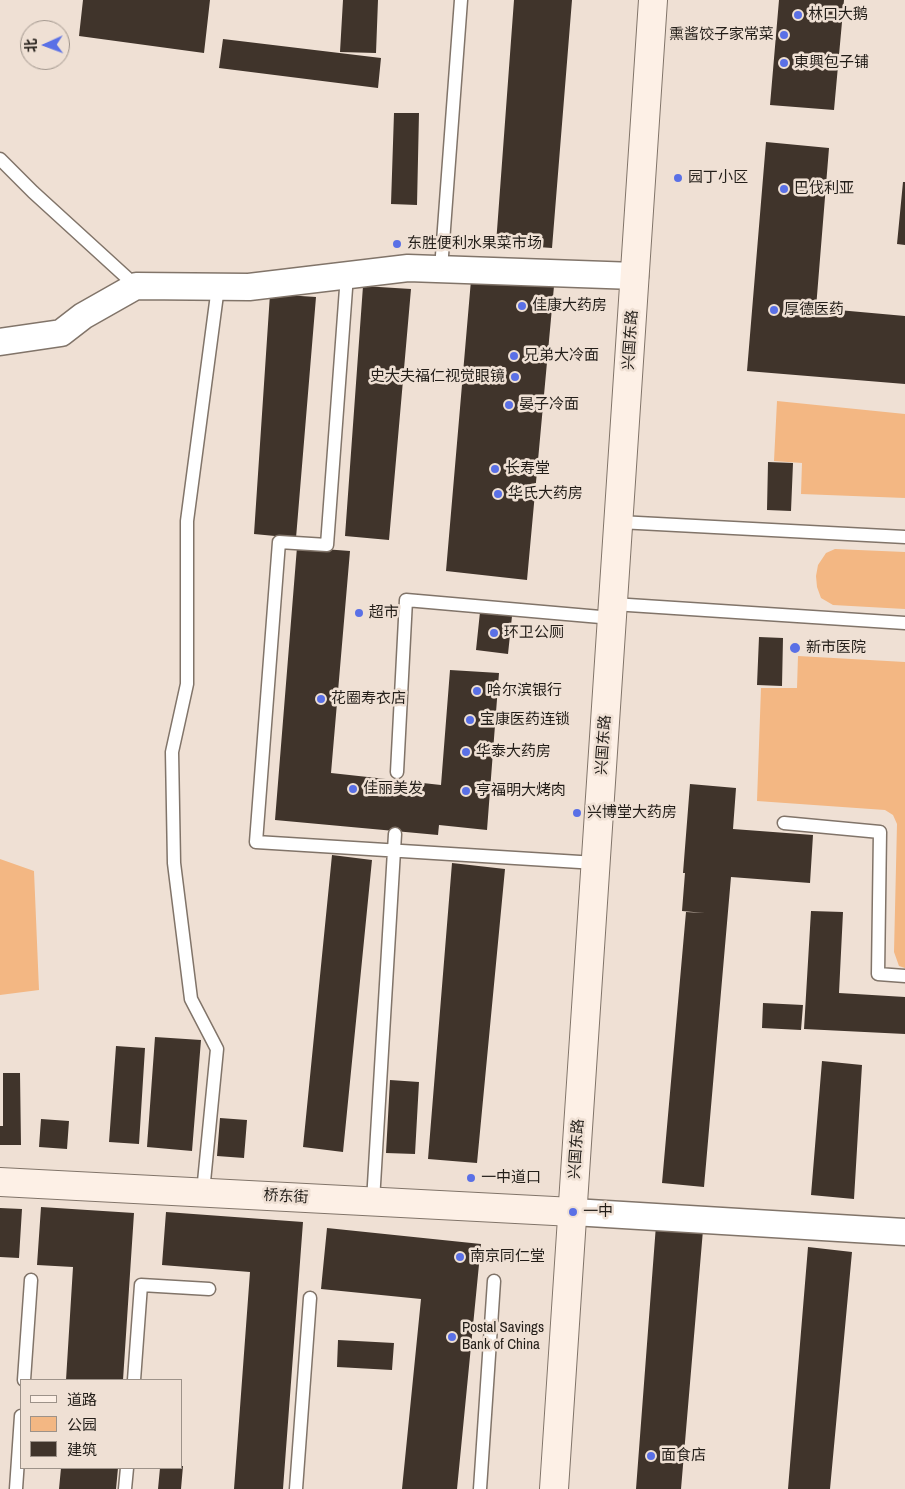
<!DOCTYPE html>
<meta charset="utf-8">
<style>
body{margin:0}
#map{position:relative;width:905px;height:1489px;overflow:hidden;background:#efe0d4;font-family:"Archivo Narrow","Noto Sans SC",sans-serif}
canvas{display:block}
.legend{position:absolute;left:20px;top:1379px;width:162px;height:90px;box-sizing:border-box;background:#efe0d4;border:1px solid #9d9289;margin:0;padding:6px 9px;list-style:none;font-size:15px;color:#231e19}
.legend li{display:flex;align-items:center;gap:10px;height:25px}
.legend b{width:25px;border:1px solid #9d9289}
.north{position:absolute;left:20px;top:20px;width:50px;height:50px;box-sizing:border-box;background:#efe0d4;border:1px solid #9d9289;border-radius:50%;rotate:268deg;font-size:14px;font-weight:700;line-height:20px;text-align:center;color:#231e19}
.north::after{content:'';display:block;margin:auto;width:18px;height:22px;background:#5a70e6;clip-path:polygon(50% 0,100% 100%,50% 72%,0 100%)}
</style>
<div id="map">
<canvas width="905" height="1489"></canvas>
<ul class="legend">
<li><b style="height:6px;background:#fdf0e6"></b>道路</li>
<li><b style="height:14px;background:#f3b783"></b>公园</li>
<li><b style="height:14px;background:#40342b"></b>建筑</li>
</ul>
<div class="north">北</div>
</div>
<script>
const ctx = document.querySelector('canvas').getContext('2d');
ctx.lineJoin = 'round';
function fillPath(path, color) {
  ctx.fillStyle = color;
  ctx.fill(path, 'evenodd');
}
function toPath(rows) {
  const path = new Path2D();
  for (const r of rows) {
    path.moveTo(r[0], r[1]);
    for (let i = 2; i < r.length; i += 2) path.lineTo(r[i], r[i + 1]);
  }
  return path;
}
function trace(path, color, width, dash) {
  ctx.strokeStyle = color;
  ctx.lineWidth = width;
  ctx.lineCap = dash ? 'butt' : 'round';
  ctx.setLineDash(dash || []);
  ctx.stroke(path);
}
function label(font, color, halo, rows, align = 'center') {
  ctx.font = font + ' "Archivo Narrow","Noto Sans SC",sans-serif';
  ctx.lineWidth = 5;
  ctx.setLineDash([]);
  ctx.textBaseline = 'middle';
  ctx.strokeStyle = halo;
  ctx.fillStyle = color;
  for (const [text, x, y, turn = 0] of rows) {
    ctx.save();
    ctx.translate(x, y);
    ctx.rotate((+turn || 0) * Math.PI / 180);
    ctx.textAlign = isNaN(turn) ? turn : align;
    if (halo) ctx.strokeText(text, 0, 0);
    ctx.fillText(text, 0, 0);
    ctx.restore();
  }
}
const green = toPath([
 [777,401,905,414,905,498,801,494,802,463,774,461],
 [835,549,905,552,905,609,833,605,821,598,817,587,816,576,818,565,826,553],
 [798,656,905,662,905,968,899,966,894,952,897,824,893,815,885,810,757,801,761,688,797,688],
 [0,859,34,871,39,990,0,995]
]);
const building = toPath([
 [83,0,210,0,204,53,79,36],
 [343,0,378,0,376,53,340,52],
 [514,0,572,0,552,248,496,244],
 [779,0,844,0,834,110,770,105],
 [223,39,381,58,378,88,219,68],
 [394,113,419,113,417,205,391,204],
 [766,142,829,148,816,308,905,316,905,384,747,371],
 [903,182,905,182,905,245,897,244],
 [471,280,554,286,527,580,446,571],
 [363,286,411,289,389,540,345,536],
 [270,294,316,297,296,538,254,534],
 [768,462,793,463,791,511,767,510],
 [297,547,350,551,331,773,441,785,450,670,499,673,487,830,439,825,438,835,275,820],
 [480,612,512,616,508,654,476,650],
 [759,637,783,638,782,686,757,685],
 [690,784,736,788,733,829,813,835,810,883,731,877,704,1187,662,1183,686,912,705,913,682,911,685,873,683,873],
 [332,855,372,860,343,1152,303,1147],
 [452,863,505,869,477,1163,428,1159],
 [811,911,843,912,839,993,905,997,905,1034,804,1029],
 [763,1003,803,1005,801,1030,762,1028],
 [155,1037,201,1040,192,1151,147,1147],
 [116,1046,145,1048,139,1144,109,1142],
 [822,1061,862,1065,854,1199,811,1195],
 [3,1073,20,1073,21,1145,0,1145,0,1126,3,1126],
 [390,1080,419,1082,415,1154,386,1153],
 [220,1118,247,1120,244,1158,217,1156],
 [41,1119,69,1121,67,1149,39,1147],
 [41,1207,134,1213,123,1380,66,1380,73,1267,37,1265],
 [0,1208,22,1209,19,1258,0,1257],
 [166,1212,303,1222,283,1489,234,1489,250,1272,162,1265],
 [656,1225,703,1230,681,1489,636,1489],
 [327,1228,481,1244,457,1489,402,1489,421,1299,321,1289],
 [808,1247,852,1252,830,1489,788,1489],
 [338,1340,394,1343,392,1370,337,1367],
 [181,1466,183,1466,181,1489,158,1489,160,1468,181,1468],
 [61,1468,118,1468,116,1489,59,1489]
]);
const lane = toPath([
 [0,159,33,192,136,286],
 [441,269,461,0],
 [347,275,327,545,279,542,256,842,596,863],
 [619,522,905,537],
 [613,604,905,623],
 [397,772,406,600,612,618],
 [784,823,880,832,878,974,905,976],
 [203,1192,217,1049,191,999,174,863,172,752,187,684,187,521,218,287],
 [373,1201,395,834],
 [24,1380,31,1280],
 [134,1380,141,1285,209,1289],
 [16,1489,21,1416],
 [125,1489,127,1468],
 [296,1489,310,1298],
 [480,1489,494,1281]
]);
const street = toPath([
 [0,342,61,333,83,316,136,286,249,287,408,268,635,276],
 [573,1212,905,1232]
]);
const secondary = toPath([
 [0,1182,573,1212],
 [554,1489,653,0]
]);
const markers = [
 [798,15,5,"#5a70e6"],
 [784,35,5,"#5a70e6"],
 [784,63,5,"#5a70e6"],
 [678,178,5,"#5a70e6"],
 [784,189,5,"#5a70e6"],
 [397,244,5,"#5a70e6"],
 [522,306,5,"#5a70e6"],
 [774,310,5,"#5a70e6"],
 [514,356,5,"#5a70e6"],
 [515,377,5,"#5a70e6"],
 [509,405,5,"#5a70e6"],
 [495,469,5,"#5a70e6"],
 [498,494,5,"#5a70e6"],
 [359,613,5,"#5a70e6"],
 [494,633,5,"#5a70e6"],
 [795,648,6,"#5a70e6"],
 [477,691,5,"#5a70e6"],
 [321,699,5,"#5a70e6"],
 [470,720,5,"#5a70e6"],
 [466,752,5,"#5a70e6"],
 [353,789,5,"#5a70e6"],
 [466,791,5,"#5a70e6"],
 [577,813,5,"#5a70e6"],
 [471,1178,5,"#5a70e6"],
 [573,1212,5,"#5a70e6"],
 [460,1257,5,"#5a70e6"],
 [452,1337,5,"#5a70e6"],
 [651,1456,5,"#5a70e6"]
];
const poiNames = [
 ["林口大鹅",808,15],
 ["熏酱饺子家常菜",774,35,"right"],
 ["東興包子铺",794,63],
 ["园丁小区",688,178],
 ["巴伐利亚",794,189],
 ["东胜便利水果菜市场",407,244],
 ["佳康大药房",532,306],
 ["厚德医药",784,310],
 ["兄弟大冷面",524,356],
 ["史大夫福仁视觉眼镜",505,377,"right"],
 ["晏子冷面",519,405],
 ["长寿堂",505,469],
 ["华氏大药房",508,494],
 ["超市",369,613],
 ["环卫公厕",504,633],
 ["新市医院",806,648],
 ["哈尔滨银行",487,691],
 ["花圈寿衣店",331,699],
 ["宝康医药连锁",480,720],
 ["华泰大药房",476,752],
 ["佳丽美发",363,789],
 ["亨福明大烤肉",476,791],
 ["兴博堂大药房",587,813],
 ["一中道口",481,1178],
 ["一中",583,1212],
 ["南京同仁堂",470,1257],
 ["Postal Savings",462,1328],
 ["Bank of China",462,1345],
 ["面食店",661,1456]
];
const streetNames = [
 ["兴国东路",631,340,-86],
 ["兴国东路",604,745,-86],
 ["兴国东路",577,1149,-86],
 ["桥东街",286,1197,3]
];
fillPath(green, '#f3b783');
fillPath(building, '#40342b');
trace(lane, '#817469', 15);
trace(street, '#817469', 29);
trace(secondary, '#817469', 30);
trace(lane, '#fff', 12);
trace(street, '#fff', 26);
trace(secondary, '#fdf0e6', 28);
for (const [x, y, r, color] of markers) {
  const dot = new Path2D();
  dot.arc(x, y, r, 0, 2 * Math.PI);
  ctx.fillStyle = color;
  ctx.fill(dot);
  trace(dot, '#efe0d4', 2);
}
label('15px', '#231e19', '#efe0d4', poiNames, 'left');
label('15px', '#231e19', '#efe0d4', streetNames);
</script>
